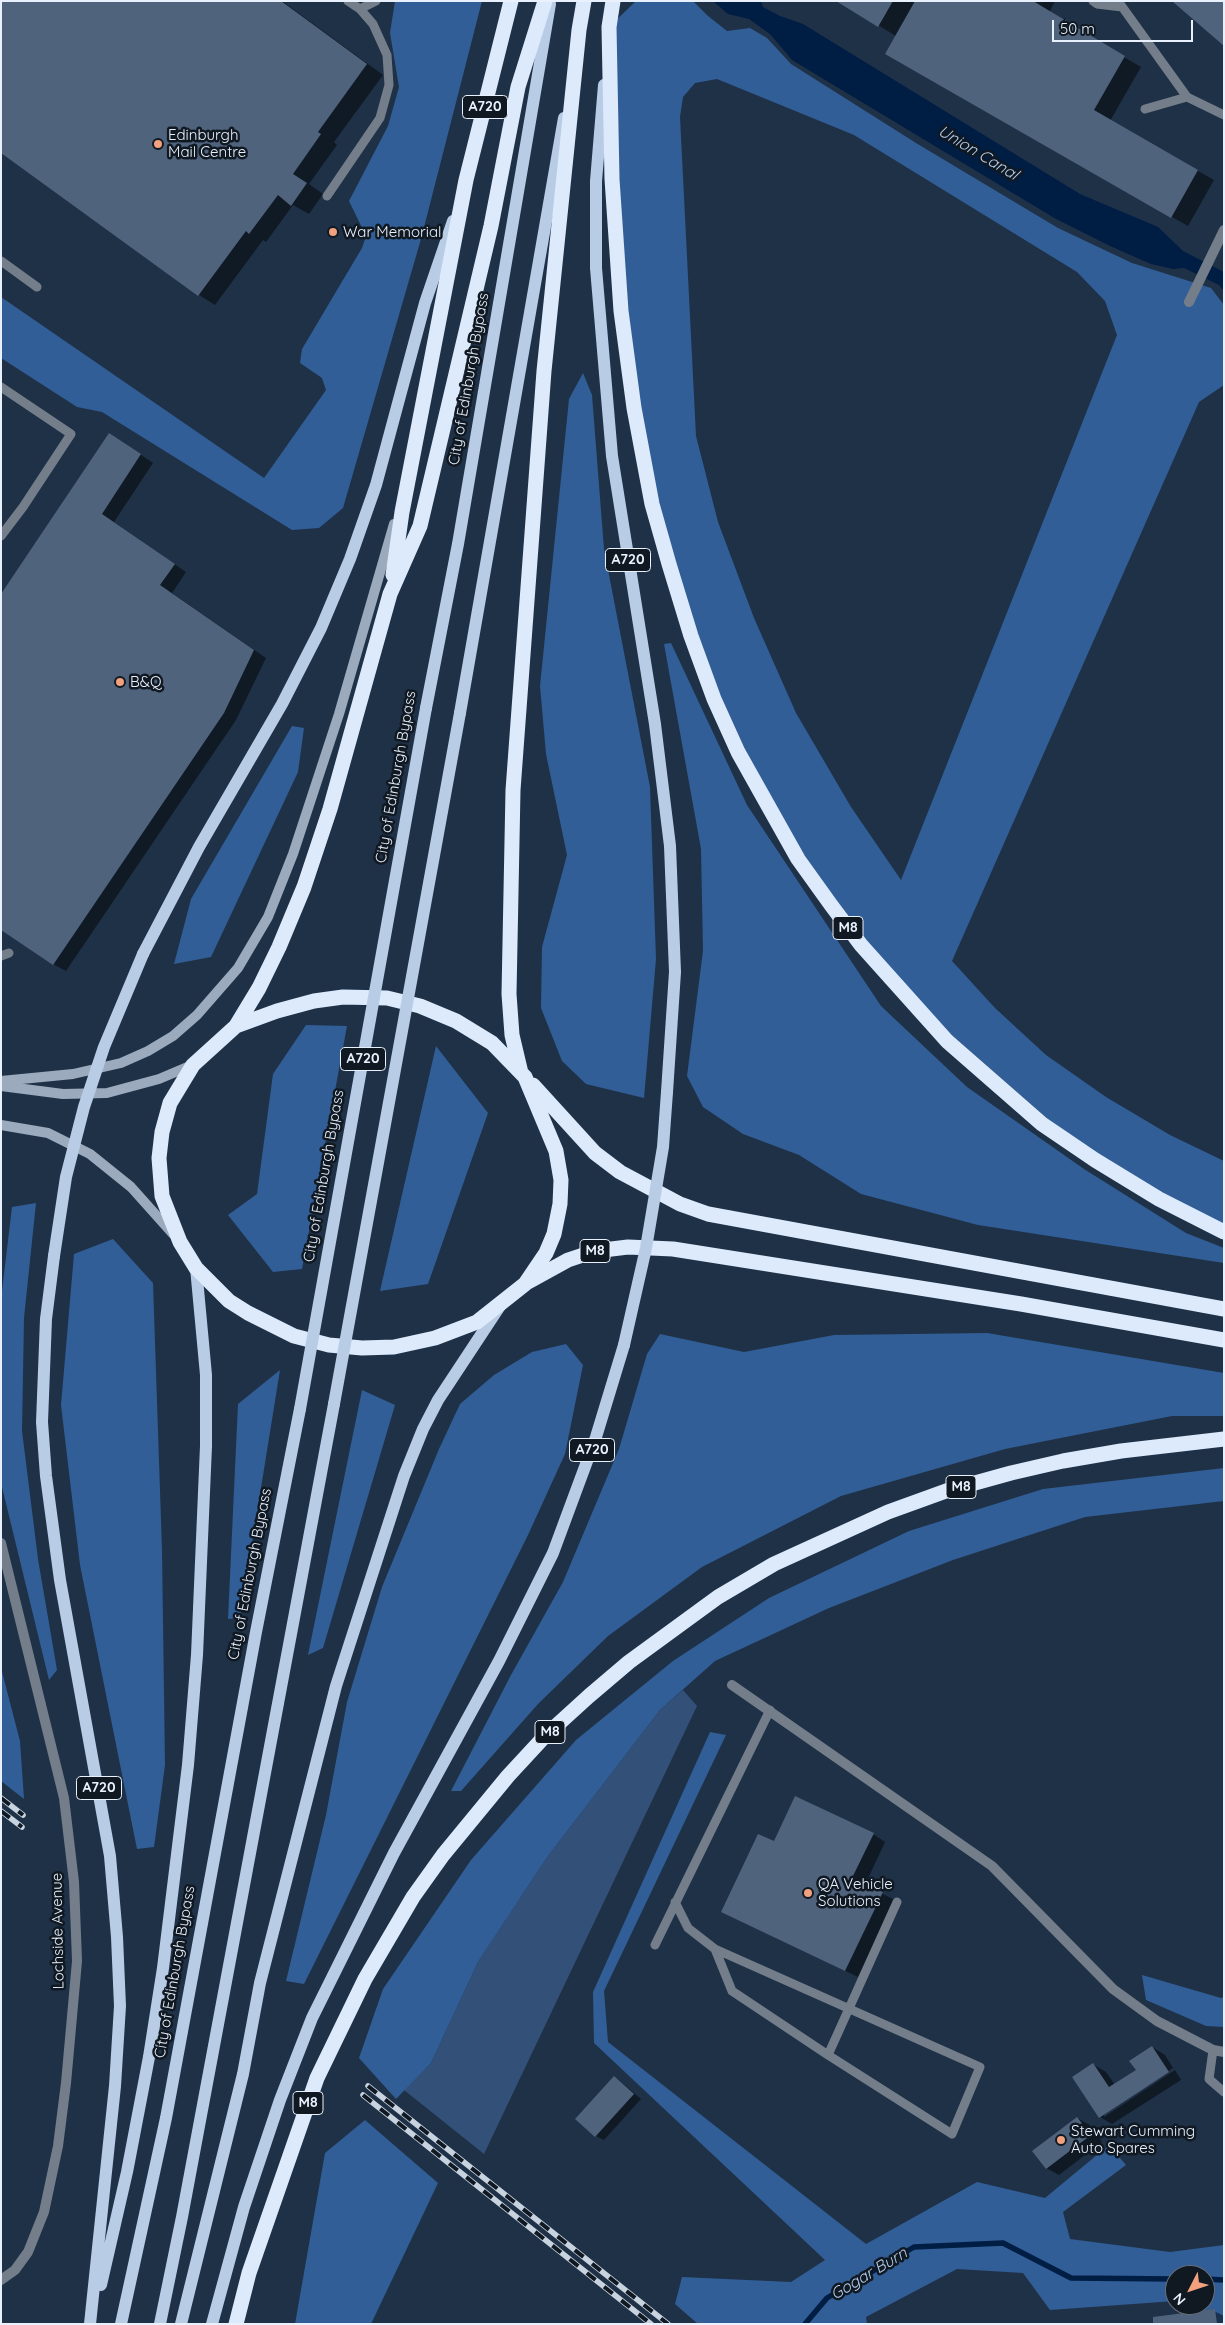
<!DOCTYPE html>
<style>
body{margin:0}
#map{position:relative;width:1225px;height:2325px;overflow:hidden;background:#1f3147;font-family:Quicksand,sans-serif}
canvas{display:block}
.frame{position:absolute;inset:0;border:2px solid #e8f1fd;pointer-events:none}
.north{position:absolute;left:1165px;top:2265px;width:50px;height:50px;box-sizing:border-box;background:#101822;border:1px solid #666f7a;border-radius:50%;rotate:229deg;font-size:14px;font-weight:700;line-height:20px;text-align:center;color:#e8f1fd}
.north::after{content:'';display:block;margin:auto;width:18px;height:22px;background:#f1a17d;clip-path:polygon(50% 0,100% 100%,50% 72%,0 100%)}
.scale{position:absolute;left:1052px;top:20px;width:141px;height:22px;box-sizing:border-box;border:2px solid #e8f1fd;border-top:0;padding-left:6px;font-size:15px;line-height:18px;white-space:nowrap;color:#e8f1fd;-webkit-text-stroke:4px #101822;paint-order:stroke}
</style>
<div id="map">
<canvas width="1225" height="2325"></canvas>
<div class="frame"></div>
<div class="north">N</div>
<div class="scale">50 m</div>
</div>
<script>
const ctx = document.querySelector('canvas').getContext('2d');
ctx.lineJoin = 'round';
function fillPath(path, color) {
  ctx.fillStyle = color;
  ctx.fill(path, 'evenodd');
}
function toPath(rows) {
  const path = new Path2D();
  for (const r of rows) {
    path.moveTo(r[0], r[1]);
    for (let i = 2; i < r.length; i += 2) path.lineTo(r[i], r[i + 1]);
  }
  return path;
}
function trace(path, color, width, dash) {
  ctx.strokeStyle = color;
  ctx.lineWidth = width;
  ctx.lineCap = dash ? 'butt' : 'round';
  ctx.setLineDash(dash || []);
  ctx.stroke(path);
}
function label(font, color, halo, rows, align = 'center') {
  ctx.font = font + ' Quicksand,sans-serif';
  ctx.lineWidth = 5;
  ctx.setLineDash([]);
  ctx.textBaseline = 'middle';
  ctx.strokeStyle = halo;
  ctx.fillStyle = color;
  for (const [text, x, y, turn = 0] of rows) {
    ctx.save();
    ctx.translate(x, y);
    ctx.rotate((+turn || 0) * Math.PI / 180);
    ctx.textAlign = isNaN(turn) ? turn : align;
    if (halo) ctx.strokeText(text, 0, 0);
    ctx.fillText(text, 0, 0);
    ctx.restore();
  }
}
const green = toPath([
 [683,1690,697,1706,484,2154,404,2090,431,2063,478,1962,548,1856,660,1710]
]);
const forest = toPath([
 [395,1,482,1,421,239,343,508,319,528,292,530,102,412,77,407,1,358,1,297,264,478,326,390,322,378,300,363,302,349,362,248,366,236,349,201,388,126,399,87,390,33],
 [636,1,693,1,708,16,727,31,750,28,767,38,791,64,916,143,1058,228,1132,263,1211,288,1224,305,1224,385,1199,402,952,961,995,1008,1046,1055,1106,1097,1170,1135,1224,1161,1224,1232,1095,1160,901,991,763,798,691,636,634,408,609,27],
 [717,79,854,135,1077,272,1105,301,1117,335,901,880,851,807,796,713,754,618,718,522,696,436,680,117,683,97,695,83],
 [583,373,592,395,604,549,650,787,656,959,644,1098,586,1084,562,1061,541,1008,542,947,567,855,546,754,540,686,569,399],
 [671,643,747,805,881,1006,967,1087,1084,1169,1186,1233,1224,1248,1224,1263,978,1225,861,1194,799,1155,743,1134,703,1107,687,1076,703,951,701,849,664,644],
 [292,726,304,728,298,772,211,957,174,964,191,899],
 [306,1025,347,1026,302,1269,273,1272,228,1215,257,1194,273,1074],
 [436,1046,488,1113,428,1284,380,1291],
 [36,1203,24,1318,22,1431,38,1559,57,1670,49,1680,1,1483,1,1299,12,1207],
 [113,1239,153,1283,162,1550,165,1765,154,1847,137,1849,80,1565,61,1405,74,1254],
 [987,1333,1224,1373,1224,1416,1172,1416,1005,1449,841,1496,702,1567,608,1636,538,1704,461,1791,451,1791,511,1675,563,1582,619,1449,647,1354,660,1334,744,1352,834,1335],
 [566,1344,583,1365,565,1454,528,1535,304,1984,286,1981,326,1815,347,1702,382,1587,439,1449,460,1404,494,1375,532,1352],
 [280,1370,240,1618,228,1619,238,1404],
 [362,1390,395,1405,323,1648,308,1655],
 [1224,1468,1224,1501,1085,1517,953,1560,829,1608,715,1661,660,1710,548,1856,478,1962,431,2063,396,2099,359,2058,383,1989,471,1860,576,1740,673,1661,769,1598,909,1531,1043,1489],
 [1,1668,20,1741,24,1799,1,1781],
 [710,1732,726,1735,604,1991,608,2042,866,2244,977,2182,1045,2198,1109,2145,1126,2165,1063,2212,1070,2239,1170,2252,1224,2245,1224,2324,1207,2324,1199,2305,1205,2305,1205,2275,1175,2275,1175,2301,1050,2310,1023,2273,957,2269,866,2317,867,2324,698,2324,675,2304,682,2277,791,2282,825,2260,594,2043,593,1992],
 [1142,1975,1221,1998,1224,1997,1224,2027,1206,2026,1146,2000],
 [365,2120,438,2183,371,2324,295,2324,325,2153]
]);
const water = toPath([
 [713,1,761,1,763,7,780,16,803,24,1080,194,1158,227,1183,251,1224,272,1224,291,1219,285,1184,268,1173,269,1151,264,1110,246,1056,219,792,60,770,34,749,19,728,14]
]);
const shadow = toPath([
 [1,1,282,1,383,75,334,142,337,145,309,184,323,194,309,214,293,205,266,242,263,240,215,305,199,295,1,151],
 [838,1,1055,1,1049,13,1141,67,1110,121,1214,180,1188,226,886,54,896,36],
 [122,442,153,463,114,522,186,572,172,593,266,658,236,720,66,971,53,964,1,596],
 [873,1834,885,1842,865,1885,895,1900,858,1977,735,1918],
 [1152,2047,1165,2055,1173,2068,1104,2114,1104,2117,1175,2070,1181,2080,1112,2124,1100,2117,1094,2065,1106,2072,1115,2085,1137,2071],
 [615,2077,641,2099,604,2140,596,2136],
 [1077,2118,1090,2125,1102,2142,1059,2175,1046,2168],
 [1214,2311,1224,2316,1224,2324,1155,2324]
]);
const stream = toPath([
 [1205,2279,1224,2280],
 [805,2324,827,2298,914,2247,1003,2243,1071,2278,1175,2279]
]);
const building = toPath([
 [1,1,281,1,367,64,318,132,321,134,293,174,307,183,291,206,278,195,249,234,246,231,198,296,1,153],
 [836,1,893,1,878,27],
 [915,1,1033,1,1125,56,1094,110,1198,170,1171,218,885,54],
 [1172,1,1224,1,1224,46],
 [109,433,141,454,102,514,175,564,160,585,254,650,224,713,53,965,1,930,1,594],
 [795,1796,874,1833,852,1878,883,1892,845,1971,721,1912,758,1834,774,1841],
 [1152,2046,1169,2072,1099,2118,1072,2077,1093,2063,1109,2087,1136,2070,1129,2061],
 [614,2076,634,2094,595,2137,575,2119],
 [1077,2117,1091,2135,1046,2169,1032,2151],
 [1215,2309,1217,2324,1153,2324,1153,2317]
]);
const lane = toPath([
 [1093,1,1097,4,1122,7],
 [1118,1,1187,97,1224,115],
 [360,9,376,1],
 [1145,109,1187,97],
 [327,196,380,118,389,85,387,55,373,24,360,9,348,1],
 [1,261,37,287],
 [1,387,71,434,23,507,1,536],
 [1,956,9,953],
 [675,1902,688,1928,715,1949,980,2067,952,2134,828,2055],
 [655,1945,770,1710],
 [715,1949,732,1991,828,2055,897,1902],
 [1213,2050,1209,2079,1224,2092]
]);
const street = toPath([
 [1189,302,1224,230],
 [1,1543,64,1798,74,1882,77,1961,66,2083,58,2146,44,2212,28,2252,15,2270,1,2280],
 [732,1685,992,1866,1113,1989,1157,2021,1213,2050,1224,2052]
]);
const secondary = toPath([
 [1,1081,73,1074,121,1063,148,1051,173,1036,197,1015,238,968,268,917,293,854,339,714,394,524],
 [1,1086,63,1094,107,1093,159,1079,192,1065],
 [1,1125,48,1133,90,1154,131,1187,173,1234]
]);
const primary = toPath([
 [604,85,596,181,596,268,612,456,655,724,670,846,675,972,667,1092],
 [426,708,458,544,550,4],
 [460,713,564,118],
 [143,954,199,847,282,704,321,628,350,559,376,485,425,303,453,221],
 [54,1256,46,1319,42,1422,46,1476,60,1580,110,1856,117,1937,120,2006,115,2086,90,2324],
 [101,2285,127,2172,149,2057,163,1968,188,1765,197,1655,206,1446,206,1375,196,1268],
 [121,2324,166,2118,256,1632,300,1409],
 [160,2324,182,2217,334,1404],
 [181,2324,243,2074,260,1983,336,1686,404,1476,423,1429,438,1400,500,1306],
 [212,2324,244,2207,280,2100,312,2018,394,1853,499,1661,553,1553,596,1437,624,1345]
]);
const highway = toPath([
 [613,1,609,27,612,179,621,311,634,408,652,504,669,564,691,636,714,699,738,752,798,859,831,905,861,945,947,1041,1042,1124,1095,1160,1159,1199,1224,1232],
 [393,575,402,512,466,180,511,1],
 [343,997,387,998,420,1006,456,1021,492,1043,525,1077,556,1151,561,1180,560,1204,554,1234,546,1253,525,1284,477,1322,435,1338,394,1347,362,1348,329,1345,294,1336,248,1313,229,1301,196,1268,180,1242,162,1196,159,1158,162,1132,170,1103,193,1065,236,1026,277,1011,314,1001,343,997],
 [236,1026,259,988,279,947,304,887,330,809,390,594,420,526,491,226,518,87,545,1],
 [521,1073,512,1035,509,994,513,790,544,371,579,30,584,1],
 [533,1085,595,1153,620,1172,680,1204,708,1214,1224,1309],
 [528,1282,568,1260,595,1251,628,1247,673,1249,1021,1304,1224,1340],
 [236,2324,249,2273,317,2078,365,1979,413,1897,443,1855,508,1776,545,1736,589,1696,629,1662,718,1597,774,1564,888,1512,946,1491,1011,1473,1063,1461,1121,1451,1224,1439]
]);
const rail = toPath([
 [1,1798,23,1815],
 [1,1811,22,1827],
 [368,2086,668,2324],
 [363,2095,651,2324]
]);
const primaryBridge = toPath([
 [54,1256,66,1177,84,1107,104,1047,143,954],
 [624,1345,646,1248,663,1147,667,1092],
 [334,1404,460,713],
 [300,1409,426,708]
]);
const markers = [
 [158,144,5,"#f1a17d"],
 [333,232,5,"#f1a17d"],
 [120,682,5,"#f1a17d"],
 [808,1893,5,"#f1a17d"],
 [1061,2140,5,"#f1a17d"]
];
const shields = [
 [485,107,45],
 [628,560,45],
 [848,928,30],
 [363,1059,45],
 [595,1251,30],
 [592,1450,45],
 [961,1487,30],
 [550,1732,30],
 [99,1788,45],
 [308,2103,30]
];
const shieldNames = [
 ["A720",485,107],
 ["A720",628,560],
 ["M8",848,928],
 ["A720",363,1059],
 ["M8",595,1251],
 ["A720",592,1450],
 ["M8",961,1487],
 ["M8",550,1732],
 ["A720",99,1788],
 ["M8",308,2103]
];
const poiNames = [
 ["Edinburgh",168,135],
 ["Mail Centre",168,152],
 ["War Memorial",343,232],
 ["B&Q",130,682],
 ["QA Vehicle",818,1884],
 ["Solutions",818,1901],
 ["Stewart Cumming",1071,2131],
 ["Auto Spares",1071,2148]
];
const streetNames = [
 ["City of Edinburgh Bypass",469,379,-80],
 ["City of Edinburgh Bypass",396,777,-80],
 ["City of Edinburgh Bypass",324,1176,-80],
 ["City of Edinburgh Bypass",250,1574,-79],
 ["Lochside Avenue",58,1931,-91],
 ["City of Edinburgh Bypass",175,1972,-80]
];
const waterNames = [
 ["Union Canal",978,153,31],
 ["Gogar Burn",869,2274,-31]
];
fillPath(green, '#335178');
fillPath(forest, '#315e96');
fillPath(water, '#001d44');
fillPath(shadow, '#0007');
trace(stream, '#001d44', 5.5);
fillPath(building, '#50637d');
trace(lane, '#747e8a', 9);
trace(street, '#747e8a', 10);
trace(secondary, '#9baabd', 10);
trace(primary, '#b9cce5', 12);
trace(highway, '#dceafc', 15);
trace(rail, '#c8d3e0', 5.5);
trace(rail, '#101822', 4, [11]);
trace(primaryBridge, '#b9cce5', 12);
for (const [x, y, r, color] of markers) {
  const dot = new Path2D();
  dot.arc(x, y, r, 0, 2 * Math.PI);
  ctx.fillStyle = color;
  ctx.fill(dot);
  trace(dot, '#101822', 2);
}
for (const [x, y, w] of shields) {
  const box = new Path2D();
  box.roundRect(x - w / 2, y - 11.5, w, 23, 4);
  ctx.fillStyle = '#101822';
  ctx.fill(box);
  trace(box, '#e8f1fd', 1);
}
label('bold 14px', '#e8f1fd', null, shieldNames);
label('15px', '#e8f1fd', '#101822', poiNames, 'left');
label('15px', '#e8f1fd', '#101822', streetNames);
label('italic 16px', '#b5ceef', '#101822', waterNames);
</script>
